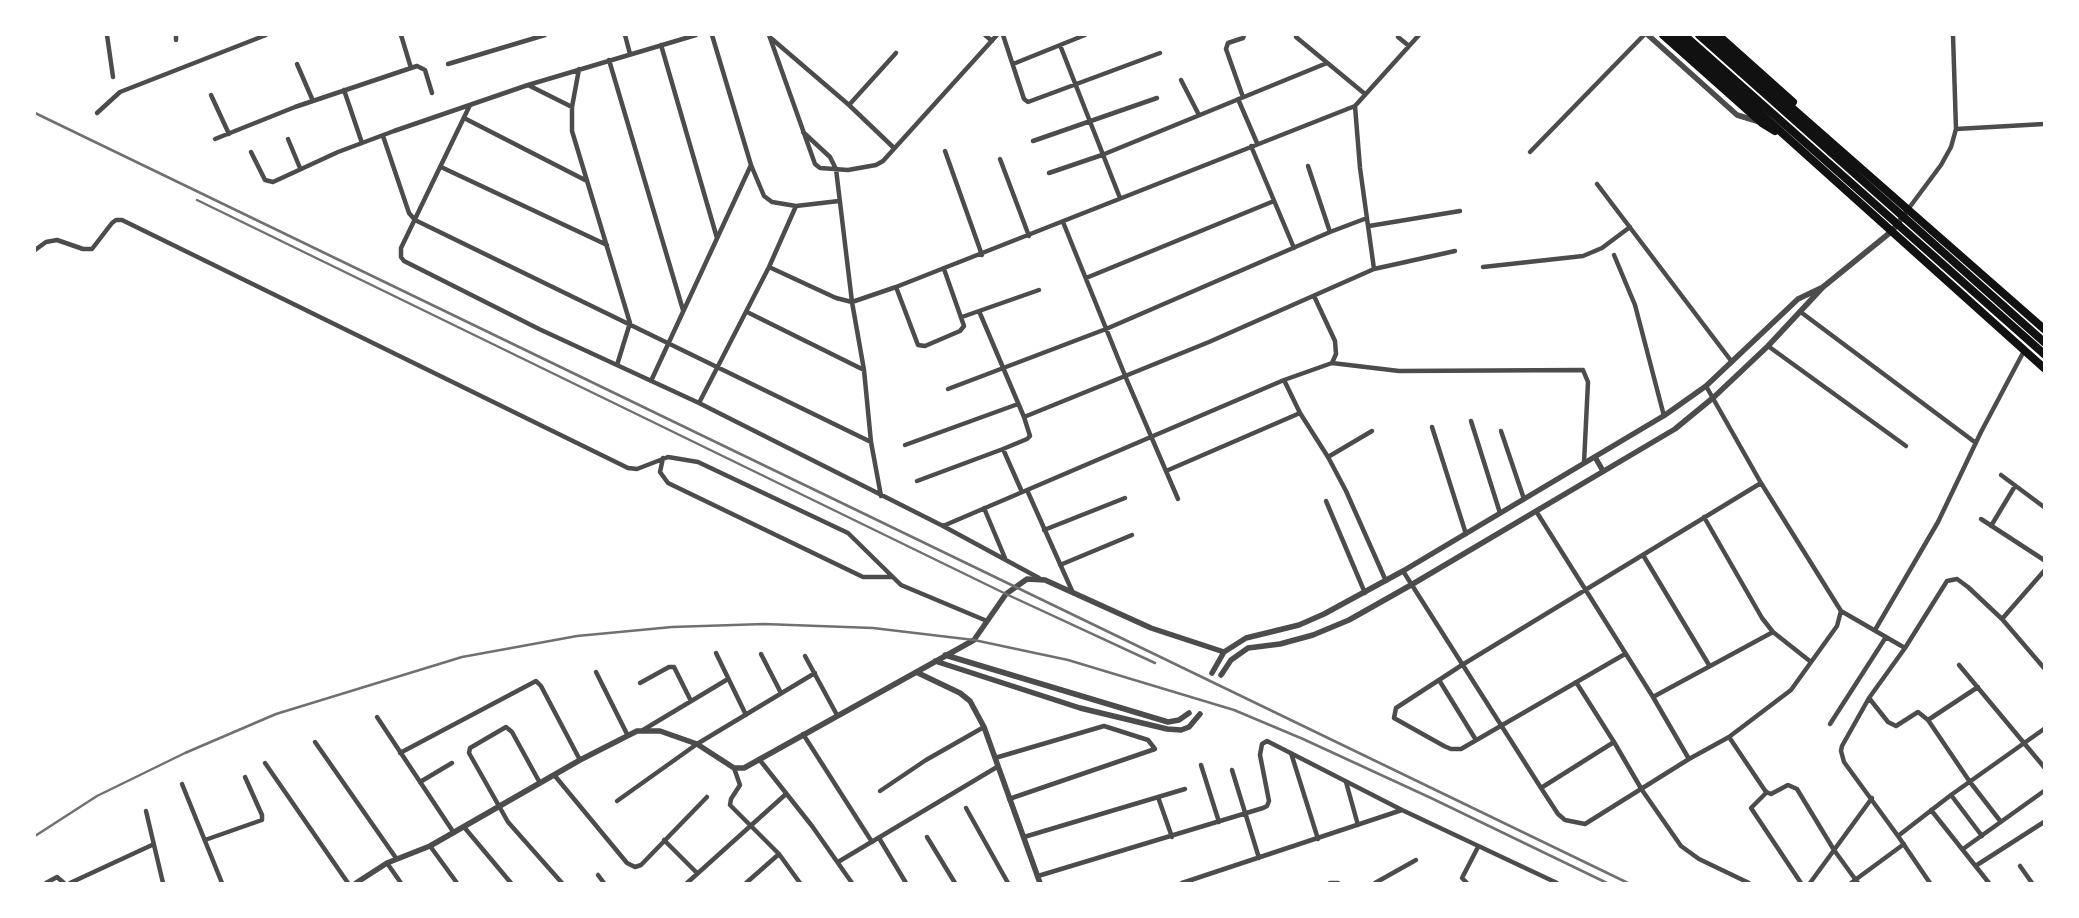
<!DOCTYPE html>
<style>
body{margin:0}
#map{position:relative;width:2079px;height:918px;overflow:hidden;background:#fff;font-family:Quicksand,sans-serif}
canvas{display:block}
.frame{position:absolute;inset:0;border:36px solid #fff;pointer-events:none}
</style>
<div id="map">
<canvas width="2079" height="918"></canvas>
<div class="frame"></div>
</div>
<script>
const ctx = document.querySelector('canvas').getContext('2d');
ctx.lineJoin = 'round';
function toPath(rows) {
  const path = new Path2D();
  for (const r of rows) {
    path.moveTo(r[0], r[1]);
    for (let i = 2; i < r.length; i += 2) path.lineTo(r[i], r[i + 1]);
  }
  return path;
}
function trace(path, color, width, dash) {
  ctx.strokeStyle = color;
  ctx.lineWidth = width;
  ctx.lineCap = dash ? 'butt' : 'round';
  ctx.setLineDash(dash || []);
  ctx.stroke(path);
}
const minor = toPath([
 [107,35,113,77],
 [176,35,176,40],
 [401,35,411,68],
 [625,35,630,54],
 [712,35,751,165,764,196,772,202,796,206,839,201],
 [769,35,815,164,820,168,848,170,876,165,883,161,997,35],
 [985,35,992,41],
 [1003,35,1024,99,1028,102,1160,53],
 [1296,37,1365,94],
 [1398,37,1409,46],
 [772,39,849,105,894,148],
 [661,45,717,238],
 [1060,45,1120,198],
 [609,60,683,310],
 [297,64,313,101],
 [448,64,545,35],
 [1013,64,1085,35],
 [579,69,572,107,572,131,630,323,617,365],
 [1181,80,1199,115],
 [528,85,572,107],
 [344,90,362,143],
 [211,95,229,134],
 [1243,97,1226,49,1228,43,1243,38,1244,35],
 [1238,99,1257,143],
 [470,105,401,248,401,257,404,261,539,329,699,403,943,526,1039,578],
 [849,105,896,53],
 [1355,106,1360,168,1374,269],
 [97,113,120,92,266,35],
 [464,118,585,180],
 [1956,129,2044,124],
 [803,132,830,157,836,169,852,302,864,370,871,442,881,496],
 [383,136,409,213,415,220,871,442],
 [215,139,295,107,417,66,425,70,432,93],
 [288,139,300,168],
 [1033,141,1157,98],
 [1251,146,1294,248],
 [945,151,982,255],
 [251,152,265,180,273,182,338,152,394,131,528,85,696,35],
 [1530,152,1644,35],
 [1000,159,1029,236],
 [1308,166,1330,232],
 [441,167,607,245],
 [1049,173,1102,155,1327,63],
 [1597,184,1732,362],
 [1909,208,1941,165,1951,147,1956,129,1953,35],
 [1063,222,1126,378,1178,499],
 [1369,226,1460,211],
 [35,250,46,242,57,240,83,249,92,249,112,223,116,220,122,220,628,468,637,469,668,457,698,462,848,533,901,585,987,621],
 [1614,255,1635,305,1664,416],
 [769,267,836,298,852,302,896,287,1355,106,1419,35],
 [1483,267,1583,256,1602,248,1630,227],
 [1086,278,1274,201],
 [896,287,918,345,925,346,960,331,964,326,944,269],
 [1314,296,1335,341,1336,354,1332,363],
 [747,312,864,370],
 [1802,313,1976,443],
 [962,317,1039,290],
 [1768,346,1906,446],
 [1284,380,1300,413,1328,457,1346,491,1386,581],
 [651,381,751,165],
 [948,389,1106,329,1330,232,1367,218],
 [699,403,769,267,796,206],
 [1024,417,1209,342,1374,269,1455,251],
 [1471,421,1500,513],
 [1432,427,1466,534],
 [1501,431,1524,499],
 [905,445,1018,404],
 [1003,449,1022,492],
 [1328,457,1372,431],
 [663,458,660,472,668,483,863,577,892,577],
 [1166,471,1300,413],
 [2001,475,2044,507],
 [917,481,1003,449,1027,439,1030,436,1024,417,979,311],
 [1027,490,1073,593],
 [1326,501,1365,593],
 [984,508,1005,558],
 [1536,511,1653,697,1689,759],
 [1704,517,1762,618,1773,632,1811,662],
 [1981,519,2044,560],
 [943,526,1284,380,1332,363,1399,371,1583,370,1588,382,1584,463],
 [1991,526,2015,486],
 [1044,530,1125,498],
 [1643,555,1709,665],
 [1060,565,1132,535],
 [1403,571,1541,788,1558,814,1565,820,1585,824,1689,759,1729,737,1791,690,1837,626,1841,611,1761,483,1706,386],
 [1841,611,1905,648],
 [2002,619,2044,571],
 [1875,630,1938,522,1981,432,2024,351],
 [716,653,746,715],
 [761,654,781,693],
 [1625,654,1461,749,1451,749,1444,746,1394,718,1396,708,1462,665,1761,483],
 [805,656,837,715],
 [1959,665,2044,767],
 [2044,668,2002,619,1968,587,1957,579,1947,581,1905,648,1869,698,1842,746,1841,751,1844,762,1898,836,1951,795,2044,729],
 [596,672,627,734],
 [1439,680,1476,740],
 [1576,682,1614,742,1642,790,1681,846,1699,859,1749,883],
 [640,683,669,667,674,667,691,701],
 [1653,697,1773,632],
 [1869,698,1888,722,1896,726,1918,712,1928,720,1978,687],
 [377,717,454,833],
 [1928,720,1970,782,2001,822],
 [1830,724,1886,637],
 [643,730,728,679],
 [803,734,872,842],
 [1729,737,1766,792,1771,794,1788,785,1797,789,1834,850,1858,883],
 [315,742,396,858],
 [400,753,536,681,541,686,580,760],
 [1291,753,1318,839],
 [995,758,1104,726,1148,740,1155,749,1009,799],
 [759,759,812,826,852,883],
 [265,763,348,883],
 [1201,765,1219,822],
 [734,768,740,785,731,799,730,805,779,854,800,883],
 [1232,770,1259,858],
 [555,776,627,863,635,867,641,865,707,797],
 [420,782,452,763],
 [1346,782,1358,825],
 [540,783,512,732,506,727,470,748,469,753,508,822,562,883],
 [182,784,222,883],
 [1541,788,1614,742],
 [880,791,926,760,984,727],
 [1767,792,1751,808,1801,883],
 [1951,795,1982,836],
 [1158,797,1172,837],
 [617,801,697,744,815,673],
 [966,808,1008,883],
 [1931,810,1989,883],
 [146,811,163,883],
 [464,827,511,883],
 [1898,836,1930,883],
 [927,837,955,883],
 [1024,837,1185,789],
 [879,838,906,883],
 [205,840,262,820,262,815,245,777],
 [664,840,697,873],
 [430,846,457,883],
 [1963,849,2044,791],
 [838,862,997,767],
 [387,863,401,883],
 [1977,865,2044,822],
 [2020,866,2032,883],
 [598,875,604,883],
 [1038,876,1263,808,1267,806,1269,801,1260,755,1262,744,1267,741,1402,810,1557,883],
 [46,883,57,877,64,883],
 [70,883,152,845],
 [687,883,786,794],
 [746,883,779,854],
 [1182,883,1402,810],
 [1330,883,1338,883],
 [1375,883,1416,860],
 [1467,883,1462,878,1478,847],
 [1810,883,1872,798],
 [1851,883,1904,844]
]);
const tertiary = toPath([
 [1648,35,1737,115,1760,122],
 [1595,457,1603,471],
 [945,655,1168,722,1179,720,1189,713],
 [935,661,1080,708,1167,729,1181,730,1189,727,1200,714],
 [916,672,960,693,970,701,984,727,1040,883],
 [1212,673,1224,652,1246,638,1299,625,1324,614,1403,571,1665,415,1706,386,1798,299,1821,288],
 [1221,675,1231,660,1248,648,1280,644,1313,635,1349,620,1411,585,1675,429,1714,397,1768,346,1823,287,1892,231,1905,214],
 [356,883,387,863,430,846,580,760,637,731,660,731,697,744,734,768,744,768,974,640,1006,594,1027,579,1045,580,1151,628,1224,652]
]);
const trunk = toPath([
 [1663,35,1762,123,1775,131],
 [1673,35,2044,368],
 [1684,35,2044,354],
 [1699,35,2044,342],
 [1709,35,2044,329],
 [1718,35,1793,102]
]);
const rail = toPath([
 [35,113,1628,883],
 [197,200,1006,594,1155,663],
 [35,836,97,796,185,753,276,714,462,657,577,636,672,627,764,624,873,628,974,640,1068,660,1234,710,1303,739,1431,798,1607,883]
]);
trace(minor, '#4c4c4c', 4.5);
trace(tertiary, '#4c4c4c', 5.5);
trace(trunk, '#111', 8);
trace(rail, '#707070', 2.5);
</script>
